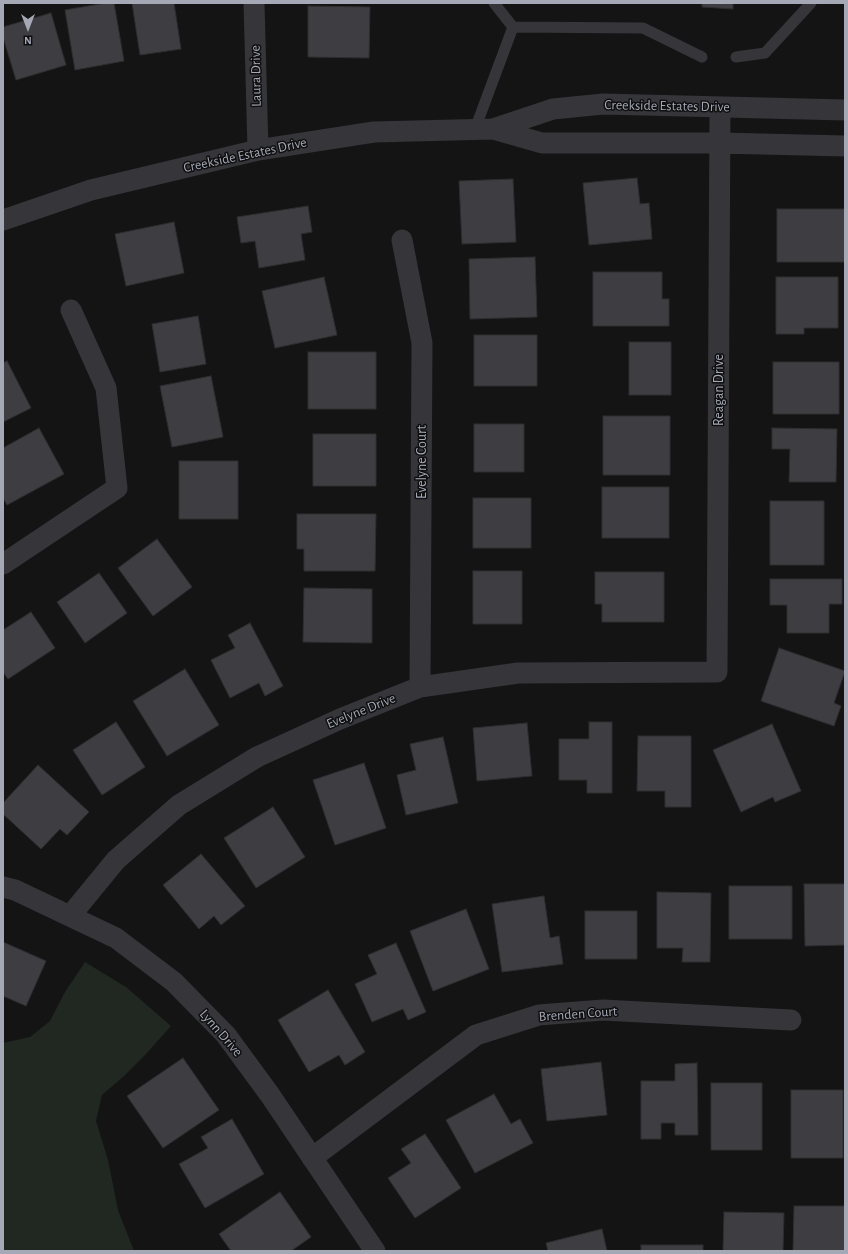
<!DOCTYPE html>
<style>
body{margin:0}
#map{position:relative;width:848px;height:1254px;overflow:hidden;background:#141415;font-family:"Alegreya Sans",sans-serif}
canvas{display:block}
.frame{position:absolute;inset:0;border:4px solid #a5a9b6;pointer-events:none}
.north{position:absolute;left:8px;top:8px;width:40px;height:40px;-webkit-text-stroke:3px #0f0f10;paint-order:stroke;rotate:180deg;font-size:11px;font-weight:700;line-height:16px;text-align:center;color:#a5a9b6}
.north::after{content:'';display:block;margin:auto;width:14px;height:18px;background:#a5a9b6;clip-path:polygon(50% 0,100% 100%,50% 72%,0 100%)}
</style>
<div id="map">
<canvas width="848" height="1254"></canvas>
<div class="frame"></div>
<div class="north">N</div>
</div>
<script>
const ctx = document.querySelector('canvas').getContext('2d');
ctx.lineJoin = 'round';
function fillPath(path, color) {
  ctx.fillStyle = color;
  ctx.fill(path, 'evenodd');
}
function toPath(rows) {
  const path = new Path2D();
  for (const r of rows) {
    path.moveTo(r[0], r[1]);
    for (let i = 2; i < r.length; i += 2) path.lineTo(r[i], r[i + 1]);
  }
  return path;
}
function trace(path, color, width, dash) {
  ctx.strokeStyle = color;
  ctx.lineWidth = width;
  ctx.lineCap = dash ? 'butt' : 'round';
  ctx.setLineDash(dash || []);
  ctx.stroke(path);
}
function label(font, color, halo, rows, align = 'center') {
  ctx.font = font + ' "Alegreya Sans",sans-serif';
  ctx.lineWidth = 3;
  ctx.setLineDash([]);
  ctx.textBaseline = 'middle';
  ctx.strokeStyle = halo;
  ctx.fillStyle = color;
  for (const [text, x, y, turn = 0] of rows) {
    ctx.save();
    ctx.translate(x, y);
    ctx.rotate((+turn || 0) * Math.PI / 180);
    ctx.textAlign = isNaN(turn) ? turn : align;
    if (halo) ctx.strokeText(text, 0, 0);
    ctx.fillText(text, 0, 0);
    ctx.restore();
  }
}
const green = toPath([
 [85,962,126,987,171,1026,146,1054,123,1077,102,1095,96,1121,108,1160,118,1210,134,1251,3,1251,3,1043,30,1037,50,1021,65,992]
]);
const building = toPath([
 [106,3,114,3,124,61,75,70,65,10,106,3],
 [132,3,174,3,181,49,140,55,132,3],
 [702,3,733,3,733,9,702,7,702,3],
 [308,6,370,7,369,58,308,57,308,6],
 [51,13,66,65,16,80,3,37,3,27,51,13],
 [637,178,640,204,649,203,652,239,589,245,583,183,637,178],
 [513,179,516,242,462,244,459,181,513,179],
 [308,206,312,232,301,234,305,260,259,268,255,241,241,243,237,217,308,206],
 [777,209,845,209,845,262,777,262,777,209],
 [174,222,184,273,126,286,115,234,174,222],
 [535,257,537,317,470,319,469,259,535,257],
 [593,272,662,272,662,299,669,299,669,326,593,326,593,272],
 [324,277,337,335,275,348,262,291,324,277],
 [776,277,838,277,838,328,804,328,804,334,776,334,776,277],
 [198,316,206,364,160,372,152,324,198,316],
 [474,335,537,335,537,386,474,386,474,335],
 [629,342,671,342,671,395,629,395,629,342],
 [308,352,376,352,376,409,308,409,308,352],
 [7,361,31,408,3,422,3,363,7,361],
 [773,362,839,362,839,414,773,414,773,362],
 [211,376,223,437,172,447,160,386,211,376],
 [603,416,670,416,670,475,603,475,603,416],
 [474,424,524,424,524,472,474,472,474,424],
 [39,428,64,474,7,505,3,498,3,448,39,428],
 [772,428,837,429,836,482,789,482,790,449,772,449,772,428],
 [313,434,376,434,376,486,313,486,313,434],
 [179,461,238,461,238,519,179,519,179,461],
 [602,487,669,487,669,538,602,538,602,487],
 [473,498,531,498,531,548,473,548,473,498],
 [770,501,824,501,824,565,770,565,770,501],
 [297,514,376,514,375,571,304,571,304,549,297,549,297,514],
 [157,539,192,587,153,616,118,568,157,539],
 [473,571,522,571,522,624,473,624,473,571],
 [595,572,664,572,664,622,602,622,602,604,595,604,595,572],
 [99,573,127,613,85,643,57,602,99,573],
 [770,579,842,579,842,604,829,604,829,633,787,633,787,605,770,605,770,579],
 [304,588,372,589,372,643,303,642,304,588],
 [31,612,55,648,8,679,3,672,3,630,31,612],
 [250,623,283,686,265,696,259,683,230,698,211,660,235,648,228,635,250,623],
 [779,648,845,671,834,703,841,706,834,726,761,701,779,648],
 [185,669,219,725,167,756,133,701,185,669],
 [116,722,145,767,102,795,73,750,116,722],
 [589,722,612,722,612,793,587,793,587,780,559,780,559,739,589,739,589,722],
 [527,723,532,776,477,781,473,728,527,723],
 [772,724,801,791,775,802,773,797,741,812,713,750,772,724],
 [638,736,691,736,691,807,665,807,665,791,637,791,638,736],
 [443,737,458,803,406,815,397,775,416,770,410,744,443,737],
 [364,763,386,828,335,845,313,780,364,763],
 [38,765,89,812,67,835,60,829,41,849,3,814,3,803,38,765],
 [273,807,305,857,256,888,224,838,273,807],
 [201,854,245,906,221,925,214,916,199,929,163,885,201,854],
 [804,884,845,884,845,945,805,946,804,884],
 [729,886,792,886,792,939,729,939,729,886],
 [657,892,711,893,710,962,682,962,683,948,657,948,657,892],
 [544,896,550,938,559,936,563,964,502,972,492,904,544,896],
 [466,909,489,969,433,991,410,931,466,909],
 [585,911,637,911,637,959,585,959,585,911],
 [3,942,46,961,26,1006,3,996,3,942],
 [396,943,426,1012,408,1020,403,1009,372,1022,355,984,377,974,368,955,396,943],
 [328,990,365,1052,345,1065,339,1055,309,1072,278,1020,328,990],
 [183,1058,219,1110,163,1148,127,1096,183,1058],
 [601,1062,607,1115,547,1121,541,1069,601,1062],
 [697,1063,698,1135,675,1135,675,1123,661,1123,661,1139,641,1139,641,1081,675,1081,675,1064,697,1063],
 [711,1083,762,1083,762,1150,711,1150,711,1083],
 [791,1090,843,1090,843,1158,791,1158,791,1090],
 [494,1094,511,1124,520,1119,533,1143,475,1173,446,1120,494,1094],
 [232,1119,264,1174,205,1208,179,1164,208,1148,201,1137,232,1119],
 [425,1134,461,1188,415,1218,388,1178,411,1163,401,1149,425,1134],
 [280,1192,311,1237,291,1251,231,1251,219,1234,280,1192],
 [794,1206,845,1206,845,1251,793,1251,794,1206],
 [724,1212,784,1213,783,1251,723,1251,724,1212],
 [602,1229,607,1251,548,1251,546,1243,602,1229],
 [641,1245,703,1245,703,1251,641,1251,641,1245]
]);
const lane = toPath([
 [494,3,513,27],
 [736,57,765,53,811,3],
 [475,129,513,27,643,28,702,57]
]);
const street = toPath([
 [254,3,258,150],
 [493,129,553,109,603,104,845,110],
 [3,220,91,190,258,150,374,132,493,129,542,143,720,143,845,146],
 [402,240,422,343,420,687],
 [3,564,117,488,106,388,71,310],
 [3,887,15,890,116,938,174,982,226,1035,270,1095,375,1251],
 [70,916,116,860,179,805,257,757,340,719,420,687,518,673,717,672,720,107],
 [312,1158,476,1035,539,1015,603,1010,791,1020]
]);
const streetNames = [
 ["Laura Drive",256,76,-91],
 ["Creekside Estates Drive",667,106,1],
 ["Creekside Estates Drive",245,155,-12],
 ["Reagan Drive",719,390,-90],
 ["Evelyne Court",422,462,-90],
 ["Evelyne Drive",361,711,-22],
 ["Brenden Court",578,1014,-4],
 ["Lynn Drive",221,1033,49]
];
fillPath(green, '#202821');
fillPath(building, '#3e3e42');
trace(building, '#2e2e31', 1);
trace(lane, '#35353a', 11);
trace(street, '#35353a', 21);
label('14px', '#a5a9b6', '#0f0f10', streetNames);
</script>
